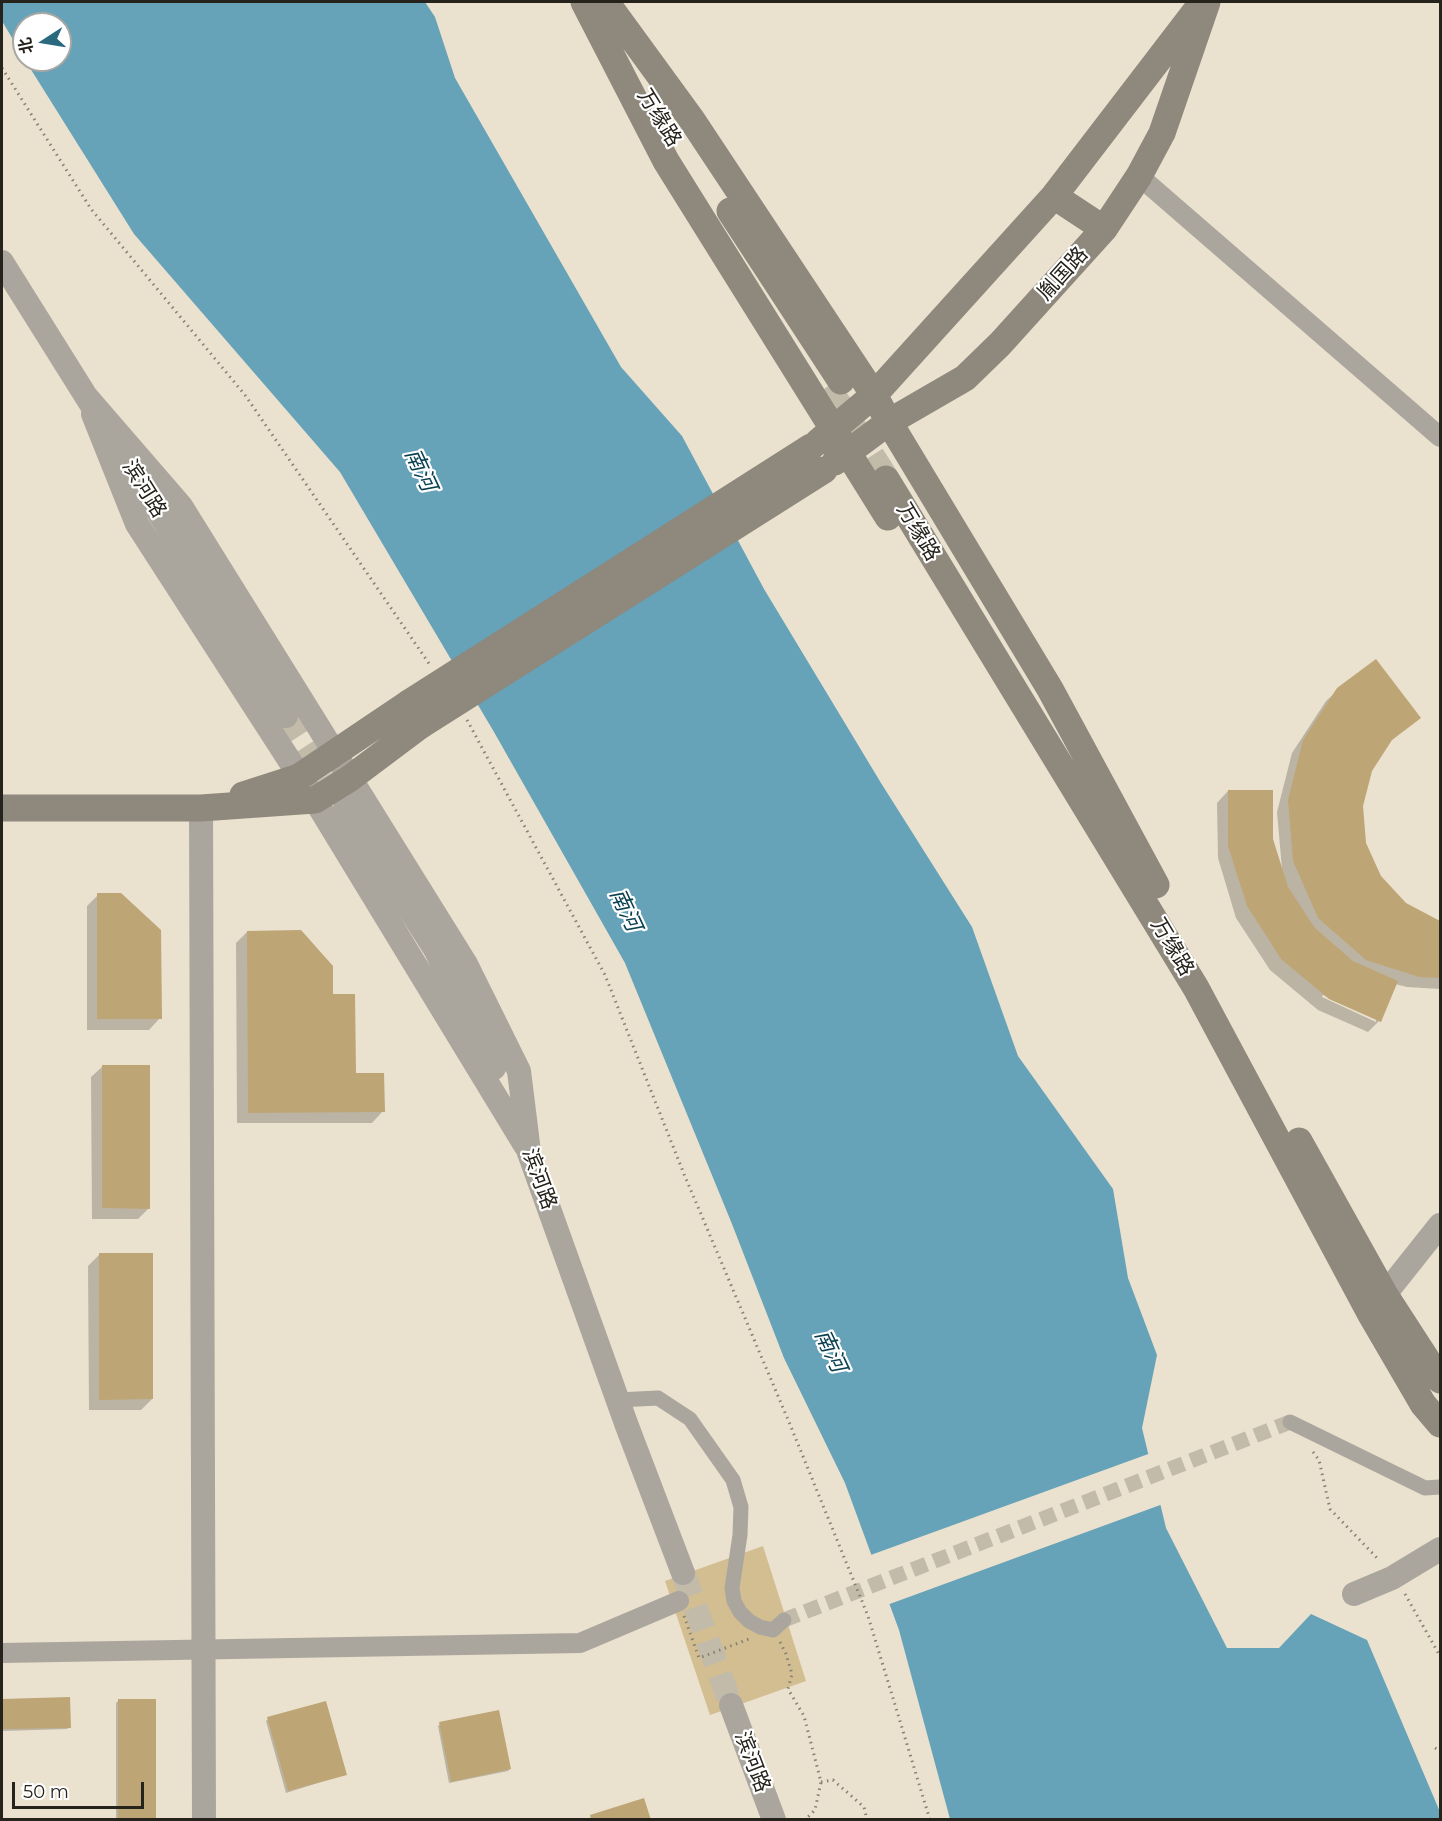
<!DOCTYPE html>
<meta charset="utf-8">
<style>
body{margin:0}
#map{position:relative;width:1442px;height:1821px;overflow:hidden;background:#eae1ce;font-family:Montserrat,"Noto Sans SC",sans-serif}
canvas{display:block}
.frame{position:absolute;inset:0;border:3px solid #26231c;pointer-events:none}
.north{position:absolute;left:12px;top:12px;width:60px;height:60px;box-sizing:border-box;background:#fff;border:2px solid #a8a7a4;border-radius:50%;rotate:258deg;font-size:16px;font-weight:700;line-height:24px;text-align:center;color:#26231c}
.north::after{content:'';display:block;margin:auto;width:21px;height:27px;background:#2a697e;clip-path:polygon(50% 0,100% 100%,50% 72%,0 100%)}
.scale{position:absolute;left:12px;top:1782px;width:132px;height:27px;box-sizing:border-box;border:3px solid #26231c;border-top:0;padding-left:8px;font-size:18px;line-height:21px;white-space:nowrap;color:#26231c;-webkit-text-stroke:4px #fff;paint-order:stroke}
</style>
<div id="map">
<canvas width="1442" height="1821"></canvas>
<div class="frame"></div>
<div class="north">北</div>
<div class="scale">50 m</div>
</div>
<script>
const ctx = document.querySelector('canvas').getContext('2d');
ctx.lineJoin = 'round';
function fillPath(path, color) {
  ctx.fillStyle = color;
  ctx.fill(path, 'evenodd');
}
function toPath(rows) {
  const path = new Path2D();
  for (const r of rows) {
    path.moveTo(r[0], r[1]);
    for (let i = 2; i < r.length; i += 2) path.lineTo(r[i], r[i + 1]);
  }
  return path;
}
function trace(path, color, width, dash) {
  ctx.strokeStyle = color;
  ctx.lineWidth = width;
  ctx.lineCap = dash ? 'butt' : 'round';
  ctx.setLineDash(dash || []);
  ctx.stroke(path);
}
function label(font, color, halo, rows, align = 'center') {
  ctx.font = font + ' Montserrat,"Noto Sans SC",sans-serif';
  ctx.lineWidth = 4.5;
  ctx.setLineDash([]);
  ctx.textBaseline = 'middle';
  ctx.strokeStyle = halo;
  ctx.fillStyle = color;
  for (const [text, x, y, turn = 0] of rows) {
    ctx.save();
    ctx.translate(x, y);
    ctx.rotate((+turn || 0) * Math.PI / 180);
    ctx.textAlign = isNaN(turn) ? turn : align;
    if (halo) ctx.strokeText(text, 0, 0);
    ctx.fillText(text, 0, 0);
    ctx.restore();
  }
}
const green = toPath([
 [763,1546,806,1681,710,1715,665,1581]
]);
const water = toPath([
 [2,2,425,2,435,17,455,78,621,367,682,436,764,589,881,783,972,927,1018,1056,1113,1189,1128,1278,1157,1355,1142,1428,1166,1528,1227,1648,1279,1648,1311,1614,1367,1640,1440,1812,1440,1819,950,1819,899,1630,845,1483,784,1358,732,1224,625,963,494,732,340,472,134,234,25,60,60,60,60,24,24,24,24,58,2,21]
]);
const pier = toPath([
 [1151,1453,1163,1504,887,1605,868,1556]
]);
const shadow = toPath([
 [1338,690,1419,717,1387,744,1370,770,1361,806,1365,843,1379,877,1405,904,1440,922,1440,989,1407,987,1395,984,1379,1021,1368,1032,1318,1010,1270,970,1236,918,1218,858,1217,803,1228,791,1272,839,1282,869,1277,812,1292,753,1326,701],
 [1323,995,1376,1018,1376,1022,1322,997],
 [98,895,160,1018,149,1030,87,1030,87,906],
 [247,932,331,996,354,1074,383,1111,372,1123,237,1123,236,943],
 [103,1066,149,1208,138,1219,92,1219,91,1077],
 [99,1255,152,1399,141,1410,89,1410,88,1266],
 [69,1699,69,1727,67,1729,2,1731,2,1700],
 [118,1701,154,1820,116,1820,116,1703],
 [268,1719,346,1774,286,1793,266,1721],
 [440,1724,510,1769,508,1771,449,1783,438,1726]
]);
const building = toPath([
 [1376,659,1421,718,1392,740,1372,771,1363,806,1366,843,1381,876,1406,903,1440,921,1440,978,1419,977,1366,960,1318,918,1293,861,1288,800,1303,740,1337,688],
 [1228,790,1273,790,1273,839,1288,887,1315,928,1353,961,1398,981,1381,1022,1329,999,1281,959,1247,906,1228,846],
 [97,893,121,893,161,930,162,1019,97,1019],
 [301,930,333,966,333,994,355,994,356,1073,384,1073,385,1112,248,1113,247,931],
 [102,1065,150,1065,150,1209,102,1208],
 [99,1253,153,1253,153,1399,99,1400],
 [70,1697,71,1728,2,1729,2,1699],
 [118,1699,156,1699,156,1820,118,1820],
 [326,1701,347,1775,288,1791,267,1717],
 [499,1710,511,1769,451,1782,439,1722],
 [644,1798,651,1820,591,1820,590,1815]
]);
const pedestrianTunnel = toPath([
 [784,1620,1290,1422]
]);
const tertiaryTunnel = toPath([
 [286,716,344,806],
 [683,1573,731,1705]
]);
const secondaryTunnel = toPath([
 [827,387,886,479]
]);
const path = toPath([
 [2,68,91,209,245,395,430,665],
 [467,720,605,975,684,1174,789,1422,868,1616,930,1820],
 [1313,1452,1319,1460,1330,1509,1379,1560],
 [1405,1594,1440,1656],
 [684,1616,699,1658,749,1639],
 [780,1642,786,1654,792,1674,788,1689,804,1716,821,1782,815,1810,805,1820],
 [1435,1748,1440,1751],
 [821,1782,833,1780,864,1807,867,1820]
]);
const pedestrian = toPath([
 [618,1400,658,1398,690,1419,733,1480,741,1507,740,1535,732,1588,734,1601,740,1612,749,1621,760,1627,773,1630,784,1620],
 [1290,1422,1425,1488,1440,1487]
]);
const minor = toPath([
 [1139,176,1440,437],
 [2,1653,580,1643,679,1601]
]);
const tertiary = toPath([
 [2,262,94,409],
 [85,395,181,506,466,964,519,1071,529,1152],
 [93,414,137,524,315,800,525,1145],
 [128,464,286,716],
 [201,808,204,1820],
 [345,808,435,949,494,1068],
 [524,1139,627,1426,683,1573],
 [1374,1308,1440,1225],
 [1354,1594,1392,1578,1440,1549],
 [731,1705,774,1820]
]);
const secondary = toPath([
 [584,2,666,161,888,517],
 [606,2,692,120,874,395,889,422,1050,689,1156,885],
 [1054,196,1104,229],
 [730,211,841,381],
 [818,442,874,395,1054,196,1195,12],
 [835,462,889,422,965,378,1000,344,1104,229,1139,176,1162,133,1207,2],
 [886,479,1196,988,1370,1313,1423,1404,1440,1424],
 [243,795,299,777,409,703],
 [2,808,201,808,315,800,349,779,421,725],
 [1299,1141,1385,1295,1440,1380]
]);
const secondaryBridge = toPath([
 [409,703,811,447],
 [421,725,824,470]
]);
const streetNames = [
 ["万缘路",659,118,58],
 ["胤国路",1063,274,-48],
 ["滨河路",144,489,58],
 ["万缘路",918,532,59],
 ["万缘路",1172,947,59],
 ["滨河路",539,1179,70],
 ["滨河路",752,1762,69]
];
const waterNames = [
 ["南河",420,470,65],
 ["南河",625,910,65],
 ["南河",830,1351,65]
];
fillPath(green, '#d3be92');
fillPath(water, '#66a2b8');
fillPath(pier, '#eae1ce');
fillPath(shadow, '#0003');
fillPath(building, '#bda575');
trace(pedestrianTunnel, '#c3bbaa', 15, [15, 8]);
trace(tertiaryTunnel, '#c3bbaa', 24, [24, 12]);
trace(secondaryTunnel, '#c3bbaa', 27, [27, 14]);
trace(path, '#878174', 3, [1.5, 4.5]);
trace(pedestrian, '#aaa69e', 15);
trace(minor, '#aaa69e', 20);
trace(tertiary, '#aaa69e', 24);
trace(secondary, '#8e887d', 27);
trace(secondaryBridge, '#8e887d', 27);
label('21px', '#26231c', '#fff', streetNames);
label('italic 22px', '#0a4051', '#fff', waterNames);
</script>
